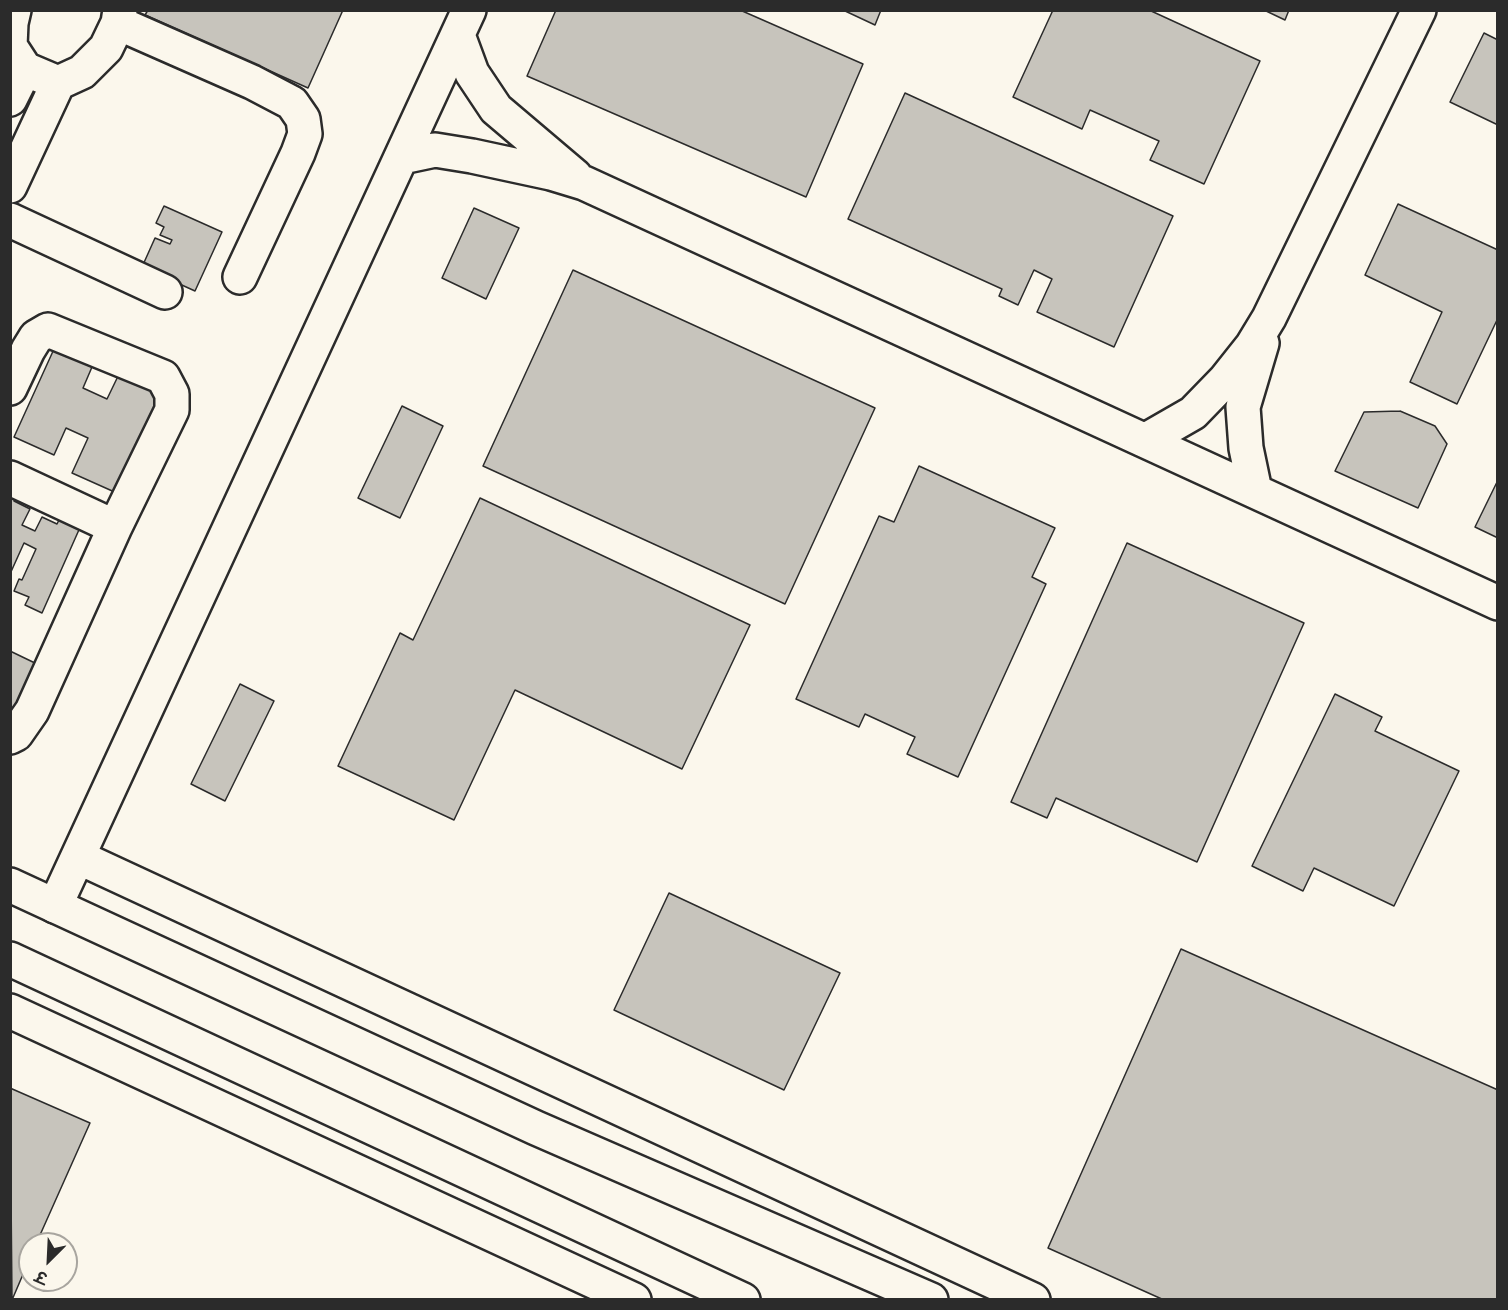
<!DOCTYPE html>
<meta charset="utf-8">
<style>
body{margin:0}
#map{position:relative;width:1508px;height:1310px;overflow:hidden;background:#fbf7ec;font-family:"Shantell Sans","Playpen Sans Deva",sans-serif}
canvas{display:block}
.frame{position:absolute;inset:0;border:12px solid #2b2b2b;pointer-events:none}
.north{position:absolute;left:18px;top:1232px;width:60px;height:60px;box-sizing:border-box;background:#fbf7ec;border:2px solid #a8a59f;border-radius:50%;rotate:204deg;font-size:16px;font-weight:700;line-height:24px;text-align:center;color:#2b2b2b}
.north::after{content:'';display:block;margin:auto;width:21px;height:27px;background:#2b2b2b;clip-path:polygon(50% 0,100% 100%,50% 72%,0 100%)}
</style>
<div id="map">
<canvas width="1508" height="1310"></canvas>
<div class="frame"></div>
<div class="north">उ</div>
</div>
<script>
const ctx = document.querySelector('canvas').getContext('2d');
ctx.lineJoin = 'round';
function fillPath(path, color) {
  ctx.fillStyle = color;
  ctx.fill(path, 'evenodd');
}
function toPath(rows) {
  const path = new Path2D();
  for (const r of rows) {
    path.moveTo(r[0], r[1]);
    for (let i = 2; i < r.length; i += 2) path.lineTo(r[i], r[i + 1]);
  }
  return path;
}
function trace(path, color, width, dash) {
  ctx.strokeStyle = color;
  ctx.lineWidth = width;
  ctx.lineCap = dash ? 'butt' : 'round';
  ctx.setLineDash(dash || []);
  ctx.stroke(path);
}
const building = toPath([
 [148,10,343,10,308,88,145,15,148,10],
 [556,10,740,10,863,64,806,197,527,76,556,10],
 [843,10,881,10,875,25,843,10],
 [1053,10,1149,10,1260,61,1204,184,1150,160,1159,141,1090,110,1082,129,1013,97,1053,10],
 [1264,10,1289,10,1285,20,1264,10],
 [1484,33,1498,40,1498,125,1450,102,1484,33],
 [905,93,1173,216,1114,347,1037,312,1052,279,1034,270,1018,305,999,296,1002,289,848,219,905,93],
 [1398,204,1498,250,1498,318,1457,404,1410,382,1442,312,1365,275,1398,204],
 [164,206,222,232,195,291,142,267,155,238,170,244,172,240,160,235,164,227,156,223,164,206],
 [474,208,519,228,486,299,442,278,474,208],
 [573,270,875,408,785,604,483,466,573,270],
 [54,349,92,367,83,388,107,399,121,370,165,390,119,494,72,473,88,438,66,428,54,455,14,437,54,349],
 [402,406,443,426,400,518,358,498,402,406],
 [1400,411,1435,426,1447,444,1418,508,1335,471,1364,412,1400,411],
 [919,466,1055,528,1032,577,1046,584,958,777,907,754,915,737,865,714,859,727,796,699,879,516,894,522,919,466],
 [1498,480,1498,538,1475,527,1498,480],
 [10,491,17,494,14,501,30,509,22,525,35,531,42,517,57,524,62,514,82,523,42,613,25,605,29,597,14,591,19,579,22,580,36,549,24,543,10,574,10,491],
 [480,498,750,625,682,769,515,690,454,820,338,766,400,633,413,640,480,498],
 [1127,543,1304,623,1197,862,1056,798,1047,818,1011,802,1127,543],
 [10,651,37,664,15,711,10,709,10,651],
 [240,684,274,701,225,801,191,784,240,684],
 [1335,694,1382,717,1375,731,1459,771,1394,906,1314,868,1303,891,1252,866,1335,694],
 [669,893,840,973,784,1090,614,1010,669,893],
 [1181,949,1498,1090,1498,1300,1164,1300,1048,1248,1181,949],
 [10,1088,90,1123,36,1244,30,1244,30,1258,12,1300,10,1088]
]);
const minor = toPath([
 [118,23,252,82,292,103,303,119,305,134,298,153,240,277],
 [458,35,472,73,496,109,575,176],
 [10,46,25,69,58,83],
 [10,46,11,23,14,10],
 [10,99,25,69],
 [402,157,435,150,472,156,551,173,584,183,1498,603],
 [10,186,58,83,82,72,106,48,118,23,120,10],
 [10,220,165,292],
 [10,388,28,350,36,337,48,330,163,377,172,394,172,410,115,527,32,711,16,734,10,737],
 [1146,440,1193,413,1225,380,1252,346,1269,318,1419,10],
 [10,478,115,527],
 [1255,491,1246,448,1243,407,1262,343],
 [78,857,1033,1300],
 [55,906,469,10],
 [10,1011,634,1300]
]);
const major = toPath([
 [10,885,536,1128,931,1300],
 [10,959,743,1300]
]);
fillPath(building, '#c7c4bc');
trace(building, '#2b2b2b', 1.5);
trace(minor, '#2b2b2b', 38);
trace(major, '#2b2b2b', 38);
trace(minor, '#fbf7ec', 33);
trace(major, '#fbf7ec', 33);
</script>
